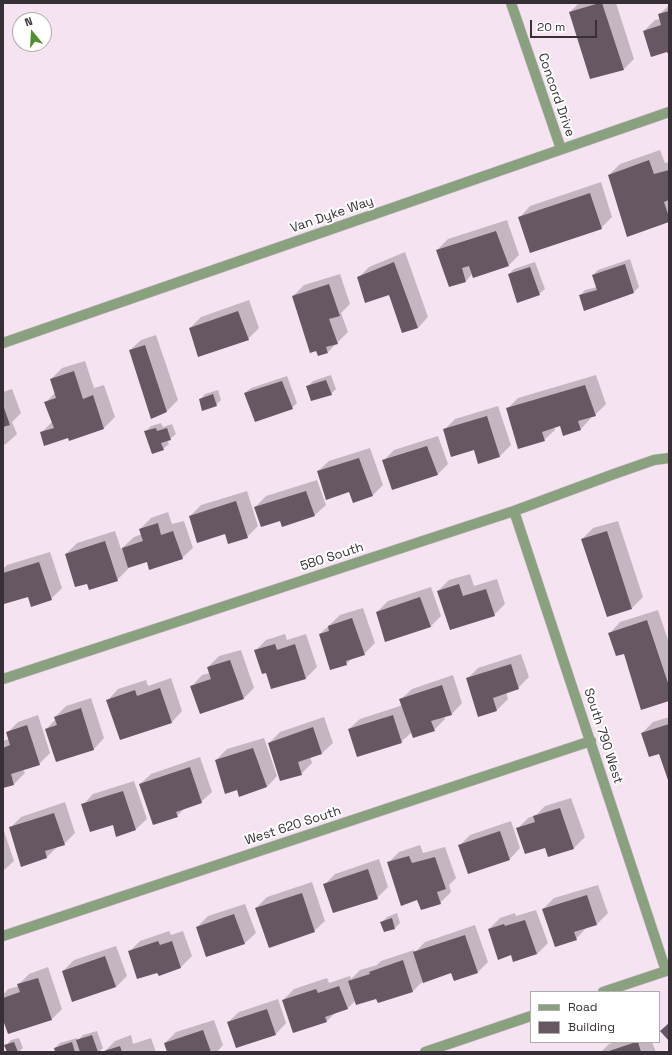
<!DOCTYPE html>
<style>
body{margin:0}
#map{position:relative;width:672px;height:1055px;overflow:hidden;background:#f6e3f2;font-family:"Space Grotesk",sans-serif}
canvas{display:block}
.frame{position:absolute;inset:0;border:4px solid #362f35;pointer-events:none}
.legend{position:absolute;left:530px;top:991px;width:130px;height:52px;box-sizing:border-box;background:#fff;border:1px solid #afacae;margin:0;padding:5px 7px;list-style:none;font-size:12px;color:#362f35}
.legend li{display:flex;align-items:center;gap:8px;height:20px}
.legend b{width:20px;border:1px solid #afacae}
.north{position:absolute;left:12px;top:12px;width:40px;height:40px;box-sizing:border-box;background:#fff;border:1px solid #afacae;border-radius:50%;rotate:342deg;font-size:11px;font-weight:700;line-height:16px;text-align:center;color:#362f35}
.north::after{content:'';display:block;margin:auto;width:14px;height:18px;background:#508e2e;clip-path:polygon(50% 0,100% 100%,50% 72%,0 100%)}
.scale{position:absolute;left:530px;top:20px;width:67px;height:18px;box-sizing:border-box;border:2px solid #362f35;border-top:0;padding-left:5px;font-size:12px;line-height:14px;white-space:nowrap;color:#362f35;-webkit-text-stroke:3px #fff;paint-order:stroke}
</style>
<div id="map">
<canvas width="672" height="1055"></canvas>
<div class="frame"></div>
<ul class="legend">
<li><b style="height:5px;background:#89a17f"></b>Road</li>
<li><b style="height:11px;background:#675763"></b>Building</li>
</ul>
<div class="north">N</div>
<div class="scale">20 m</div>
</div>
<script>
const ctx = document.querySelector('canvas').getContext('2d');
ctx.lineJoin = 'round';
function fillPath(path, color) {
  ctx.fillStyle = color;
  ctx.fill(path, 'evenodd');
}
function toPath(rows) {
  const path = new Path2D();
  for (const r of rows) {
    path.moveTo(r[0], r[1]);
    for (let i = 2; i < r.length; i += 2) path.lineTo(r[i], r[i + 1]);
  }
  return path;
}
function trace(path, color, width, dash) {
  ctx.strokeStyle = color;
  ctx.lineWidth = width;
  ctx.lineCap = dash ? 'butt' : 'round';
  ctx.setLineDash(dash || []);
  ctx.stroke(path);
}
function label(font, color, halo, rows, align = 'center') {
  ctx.font = font + ' "Space Grotesk",sans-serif';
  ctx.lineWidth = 4;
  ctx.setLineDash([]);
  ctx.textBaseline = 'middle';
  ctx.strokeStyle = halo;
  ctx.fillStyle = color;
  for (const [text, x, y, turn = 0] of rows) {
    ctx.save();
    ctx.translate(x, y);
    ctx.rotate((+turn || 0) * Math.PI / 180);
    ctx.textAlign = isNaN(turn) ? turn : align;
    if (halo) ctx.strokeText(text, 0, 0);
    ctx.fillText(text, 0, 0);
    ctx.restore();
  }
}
const shadow = toPath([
 [579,3,616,3,634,59,624,69,570,12],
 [669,5,669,54,668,51,644,31,655,20,660,19,659,15],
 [660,150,665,163,669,162,669,221,609,175,620,164],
 [601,182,612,217,601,228,520,217,530,206],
 [507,220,519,255,508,266,472,274,466,281,450,285,437,250,448,239],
 [405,252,428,317,418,328,389,293,358,278,369,267],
 [630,259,639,287,634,292,584,310,580,296,585,290,597,287,593,275,598,270],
 [535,262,545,289,539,294,509,274,514,269],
 [340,274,350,304,341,313,348,332,328,352,293,296,304,285],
 [249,300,259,328,248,339,190,328,201,317],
 [156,335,178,400,167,411,152,417,130,350,141,340],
 [85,361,94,388,104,385,115,417,104,428,70,440,69,437,41,433,53,421,46,402,55,393,51,379,62,368],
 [331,375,336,389,331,394,308,386,313,381],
 [596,375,606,404,595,415,591,416,591,418,581,429,560,425,554,427,555,430,544,440,507,409,518,398],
 [287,376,297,403,292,408,245,393,251,388],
 [12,389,21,413,12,422,17,434,6,444,3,445,3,392],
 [218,390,221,400,216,405,200,400,205,394],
 [498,406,511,445,500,456,479,463,475,449,444,430,455,419],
 [161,423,163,427,172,424,176,434,170,439,167,440,169,444,163,449,145,432,151,426],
 [438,436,448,464,437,475,383,461,394,450],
 [370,448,383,485,372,496,349,491,318,471,329,461],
 [317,480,326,505,315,515,283,525,281,519,255,507,266,496],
 [247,491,258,526,247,537,225,533,190,516,201,505],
 [168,512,172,524,184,521,193,548,182,558,147,561,128,567,128,569,117,580,88,583,66,554,77,543,115,531,121,549,134,537,142,534,140,529,151,518],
 [618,521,643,597,632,608,582,539,593,528],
 [50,552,62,588,51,599,28,595,3,596,3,569,7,565],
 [470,574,474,586,497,579,505,604,494,615,438,591,449,580],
 [431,587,441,616,430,627,377,612,388,601],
 [363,608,375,643,364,654,353,658,346,664,320,634,340,615],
 [658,610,669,643,669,700,625,653,610,633,620,622],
 [285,634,287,640,306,634,317,667,306,678,272,688,266,672,255,651,266,640],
 [241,650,254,688,243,699,192,686,202,675,210,673,208,667,219,656],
 [521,654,529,677,518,688,506,692,508,699,497,710,479,716,467,679,478,668],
 [453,675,462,703,452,714,444,716,445,719,434,730,412,732,401,742,349,729,360,719,403,705,401,699,412,689],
 [171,678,182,711,172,722,108,700,118,689,146,680,148,686],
 [91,698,104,738,94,749,46,729,56,719,55,717,66,706],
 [38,715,50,753,39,764,23,769,25,773,14,784,3,787,3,741,9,739,7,733,18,722],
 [324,717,333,743,322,753,310,757,312,763,301,774,269,743,280,732],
 [669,717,669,781,660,752,642,733,653,722],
 [264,738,277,776,267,787,238,789,216,760,227,749],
 [200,757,212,792,201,802,186,807,177,816,140,784,151,774],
 [134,781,147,819,136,829,113,824,83,805,93,794],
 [571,798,585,837,574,848,549,856,546,847,517,829,528,818,536,815,545,806],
 [65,802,75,833,64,844,58,846,47,857,22,865,10,828,21,817],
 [511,821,520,848,510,859,459,846,470,835],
 [3,828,14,861,3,871],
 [420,845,423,853,445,847,456,878,449,885,451,892,440,903,418,899,388,863,399,852],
 [379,859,388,887,377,898,324,885,335,874],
 [312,882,325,921,314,931,256,908,267,897],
 [598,885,608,913,597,924,587,927,576,939,543,909,554,898],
 [245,904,256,933,245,943,206,956,197,927,208,916],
 [536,910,548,943,537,954,514,961,511,954,489,929,500,918,515,913,516,916],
 [397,913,400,923,395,928,382,922,387,917],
 [475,925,488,962,477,973,452,972,424,980,413,991,379,1002,377,997,356,1000,347,1009,336,1012,327,1021,294,1032,283,1000,294,989,327,978,329,983,350,976,351,979,360,970,377,965,381,961,414,950,415,952,425,942],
 [169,931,171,935,183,931,192,956,181,967,159,974,129,952,140,941],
 [116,946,127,976,116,987,73,1001,63,971,74,960],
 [48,967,62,1009,51,1020,3,1017,3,995,8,989,19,986,18,985,29,974],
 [278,999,286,1023,276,1034,228,1022,239,1012],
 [214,1020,223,1045,217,1052,168,1052,165,1043,176,1032],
 [97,1031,103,1048,99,1052,56,1052,55,1048,60,1043,77,1038,78,1040,83,1035],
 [131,1035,133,1044,151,1038,156,1052,104,1052,115,1041],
 [19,1038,23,1048,19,1052,8,1052,5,1046,11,1040],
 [615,1042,652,1042,656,1052,601,1052,609,1044]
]);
const building = toPath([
 [596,3,602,3,624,70,590,79,569,12,596,4],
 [669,11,669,56,667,52,651,57,643,31,661,25,658,14],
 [649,160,654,174,669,170,669,200,664,202,669,217,669,222,627,237,608,175],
 [590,193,602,229,530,253,518,217],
 [496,231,509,266,473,278,469,266,462,268,466,282,449,287,436,250],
 [394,262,418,328,402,333,389,295,365,303,357,277],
 [625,264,634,293,584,311,579,295,597,290,592,275],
 [530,267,540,295,517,303,508,274],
 [329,284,340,316,329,319,338,344,326,347,328,353,318,356,316,351,310,353,292,296],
 [238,311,249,340,198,357,189,328],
 [145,345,167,412,151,419,129,350],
 [74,371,83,399,93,395,104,429,69,441,68,438,44,446,40,432,54,428,44,402,56,398,50,379],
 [326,380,332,395,311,401,306,386],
 [282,381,293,409,255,422,244,393],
 [585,385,596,416,578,421,581,430,563,436,560,426,542,432,545,441,518,449,506,408],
 [213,394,217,406,202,411,199,399],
 [3,405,10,425,3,427],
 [487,416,500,457,478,464,474,450,451,457,443,429],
 [156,428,157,431,167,428,171,440,161,443,164,450,152,454,144,431],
 [427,446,438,475,392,490,382,460],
 [359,458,373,496,353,503,349,492,326,500,317,471],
 [306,491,315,516,282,527,280,521,261,527,254,507],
 [236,501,248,538,228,544,225,534,197,543,189,516],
 [158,523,161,535,173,531,183,559,149,570,147,562,128,568,122,548,143,541,139,529],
 [607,531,632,609,607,617,581,539],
 [105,541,118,581,89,590,87,584,75,587,65,554],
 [39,562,52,600,31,607,28,597,4,604,3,600,3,573],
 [459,584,463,596,486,589,495,616,450,630,437,591],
 [420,597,431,627,385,642,376,612],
 [352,618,365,655,346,661,347,665,330,670,319,634,329,631,328,626],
 [647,620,669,686,669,701,641,710,624,654,616,656,608,633],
 [275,644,277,650,295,644,306,679,271,689,266,673,262,674,254,650],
 [230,660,244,699,200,714,190,686,211,679,207,667],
 [511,664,519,689,493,698,497,711,478,717,466,678],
 [442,685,452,715,431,721,435,731,413,738,399,699],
 [160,688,172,723,120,740,106,700,135,690,137,696],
 [81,708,94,750,56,762,45,729,57,725,54,717],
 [393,715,402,743,357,757,348,729],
 [669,724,669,783,659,754,649,757,641,733],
 [27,725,40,765,11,774,14,785,3,788,3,748,10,745,6,732],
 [313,727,322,754,298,762,302,775,280,781,268,743],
 [253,748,267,787,239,797,237,790,225,794,215,760],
 [190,767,202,803,176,812,178,817,153,825,139,784],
 [123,791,136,830,116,837,113,825,90,832,81,804],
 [560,808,574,849,548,857,545,848,525,854,516,828,535,822,533,816],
 [54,813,65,845,45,851,47,858,21,867,9,827],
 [500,831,510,860,468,874,458,845],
 [409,856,412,863,435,857,446,889,437,892,441,904,421,910,417,900,401,906,387,862],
 [368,869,378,899,333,913,323,884],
 [302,893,315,932,269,948,255,908],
 [587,895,597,925,574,932,577,940,555,947,542,909],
 [234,914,245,944,206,957,196,927],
 [392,918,395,929,384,932,380,922],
 [525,920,537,954,513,962,511,955,498,960,488,929,504,924,505,926],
 [465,935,478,973,454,981,451,973,423,983,413,952],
 [158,941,160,945,172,941,181,968,159,976,157,973,137,979,128,951],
 [105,956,116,987,72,1002,62,971],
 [403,960,413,992,378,1003,376,999,356,1005,348,981,370,974,369,972],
 [38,978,52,1020,8,1034,3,1020,3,998,20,992,17,984],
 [339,986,348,1009,325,1017,327,1022,293,1033,282,1000,316,989,318,993],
 [267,1009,276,1035,236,1048,227,1022],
 [669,1023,669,1041,660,1031],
 [203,1030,211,1052,167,1052,164,1043],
 [92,1035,98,1052,80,1052,76,1040],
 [14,1042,18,1052,7,1052,4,1045],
 [72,1042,75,1052,55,1052,54,1048],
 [636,1042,638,1042,641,1052,606,1052],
 [120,1046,122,1052,101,1052]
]);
const street = toPath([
 [511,3,561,149],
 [3,343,669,112],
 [514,511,666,971,603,992],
 [3,679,514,511,614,474,654,460,669,458],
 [3,936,591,741],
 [425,1052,531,1016]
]);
const streetNames = [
 ["Concord Drive",556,95,71],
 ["Van Dyke Way",332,215,-19],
 ["580 South",332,557,-18],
 ["South 790 West",603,736,72],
 ["West 620 South",293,826,-18]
];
fillPath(shadow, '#0003');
fillPath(building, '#675763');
trace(street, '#d0bfcc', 11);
trace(street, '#89a17f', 10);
label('13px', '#362f35', '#fff', streetNames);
</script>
